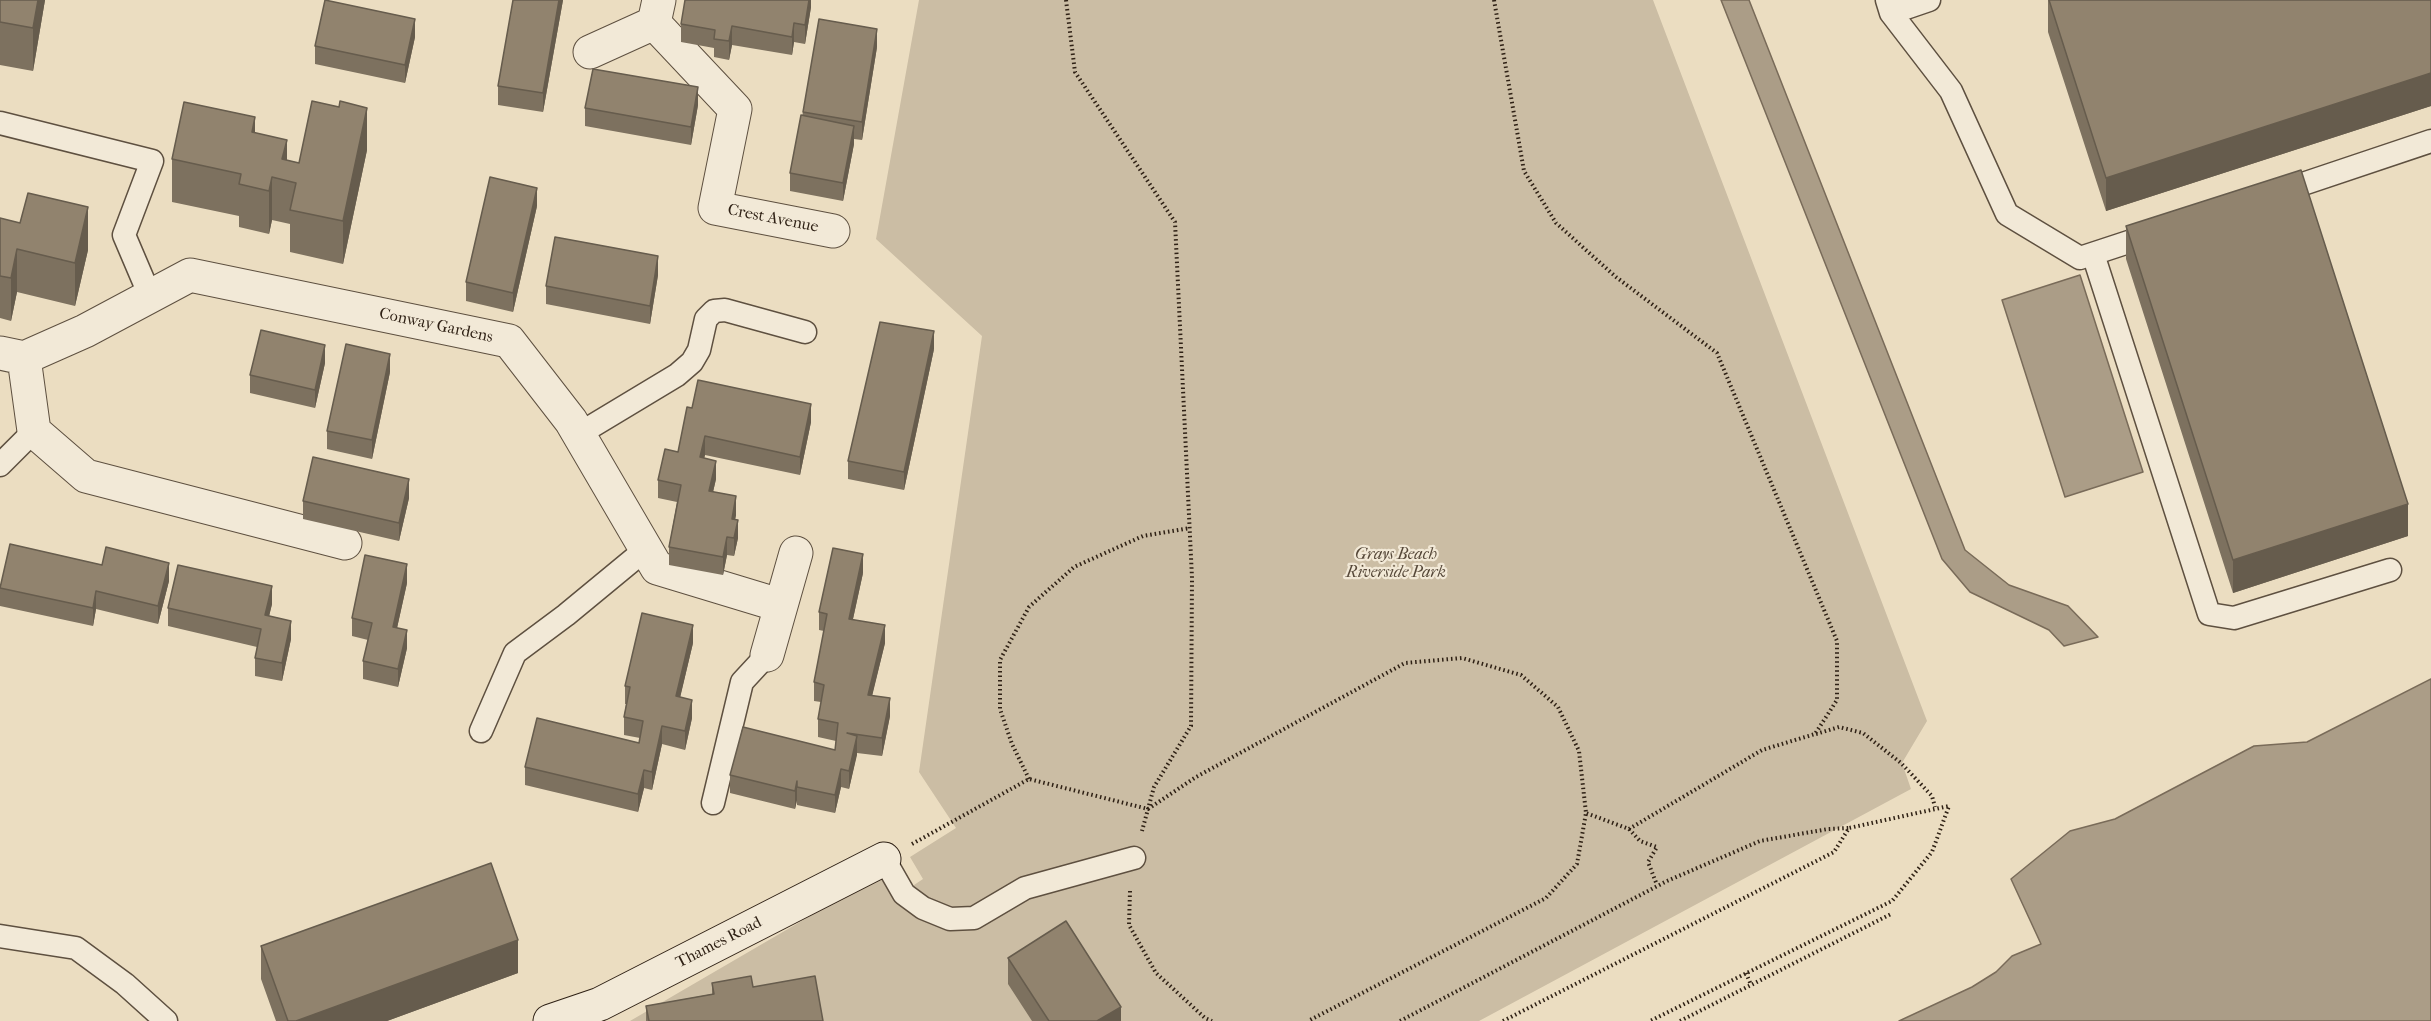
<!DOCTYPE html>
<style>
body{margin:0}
canvas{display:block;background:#ebddc1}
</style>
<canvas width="2431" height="1021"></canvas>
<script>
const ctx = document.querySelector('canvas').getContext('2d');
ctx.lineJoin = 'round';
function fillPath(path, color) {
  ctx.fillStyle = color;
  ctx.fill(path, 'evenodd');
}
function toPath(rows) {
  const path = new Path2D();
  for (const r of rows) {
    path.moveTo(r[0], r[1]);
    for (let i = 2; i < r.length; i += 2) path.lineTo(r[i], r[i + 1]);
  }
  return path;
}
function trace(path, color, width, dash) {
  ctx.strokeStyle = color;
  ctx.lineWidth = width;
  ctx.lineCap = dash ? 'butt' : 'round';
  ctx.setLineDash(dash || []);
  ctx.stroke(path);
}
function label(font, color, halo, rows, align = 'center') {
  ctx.font = font + ' "IM FELL French Canon",serif';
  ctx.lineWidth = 4.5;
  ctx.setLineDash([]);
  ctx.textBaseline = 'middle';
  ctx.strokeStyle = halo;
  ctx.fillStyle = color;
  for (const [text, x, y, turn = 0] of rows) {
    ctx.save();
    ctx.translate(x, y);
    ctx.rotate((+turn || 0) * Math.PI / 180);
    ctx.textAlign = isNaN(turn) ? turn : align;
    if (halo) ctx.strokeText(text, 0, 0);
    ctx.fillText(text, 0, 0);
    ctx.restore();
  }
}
const green = toPath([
 [919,0,1653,0,1927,721,1902,763,1911,789,1479,1021,630,1021,884,873,896,897,923,879,910,857,956,828,919,772,982,336,876,239]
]);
const water = toPath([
 [1721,0,1749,0,1965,550,2009,585,2068,606,2098,637,2064,646,2049,630,1970,592,1942,559,1721,0],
 [2080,275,2143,472,2065,497,2002,300,2080,275],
 [2431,679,2431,1021,1899,1021,1972,987,1996,972,2012,956,2041,944,2011,879,2070,831,2115,819,2254,746,2307,742,2431,679]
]);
const path = toPath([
 [1066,0,1075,72,1175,222,1192,578,1191,726,1154,787,1142,831],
 [1494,0,1524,171,1556,223,1616,277,1717,353,1837,641,1837,700,1815,734,1762,750,1629,829,1586,813],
 [1816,734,1839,727,1863,733,1901,763,1932,796,1935,807],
 [1029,779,1012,744,1000,709,1000,660,1029,607,1074,567,1143,536,1190,528],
 [1629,829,1640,841,1657,847,1648,862,1657,885],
 [912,844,1029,779,1148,809,1196,777,1405,663,1462,658,1521,675,1558,707,1579,751,1586,813,1577,864,1546,898,1308,1021],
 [1130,891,1129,925,1156,973,1205,1018,1212,1021],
 [1746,973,1751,985],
 [1400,1021,1667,881,1760,841,1828,829,1849,828],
 [1503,1021,1834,852,1849,828,1949,806,1932,852,1892,901,1650,1021],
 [1680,1021,1891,914]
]);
const lane = toPath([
 [1887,0,1891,13,1951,91,2007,214,2080,258,2153,234],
 [1891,13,1929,0],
 [0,123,152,161,124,235,150,296],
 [2276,193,2431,141],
 [2093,254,2209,614,2234,618,2390,570],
 [579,434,677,375,692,362,699,350,706,319,714,311,725,310,805,332],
 [0,465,34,431],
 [481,731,515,653,566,615,646,549],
 [713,803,742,682,767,655],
 [884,859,904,894,923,908,950,919,974,918,1025,888,1134,858],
 [0,936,76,948,125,984,166,1021]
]);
const street = toPath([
 [659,0,654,23,735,109,715,208,833,231],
 [590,52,654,23],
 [0,353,24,358,85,331,190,275,509,341,571,421,657,568,779,605],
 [24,358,34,431,86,476,345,543],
 [767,655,796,553]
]);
const secondary = toPath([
 [550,1021,600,1004,884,859]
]);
const wall = toPath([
 [0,0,45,0,33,71,0,65],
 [513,0,563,0,543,112,498,105,498,86],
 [811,0,811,7,805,44,794,42,792,55,732,45,729,60,714,57,714,48,681,42,681,24],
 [2048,0,2431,0,2431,106,2106,211,2048,32],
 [415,37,405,83,315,64,315,46],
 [877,47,862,140,854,139,854,144,843,201,790,191,790,173,803,112],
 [698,105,691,145,585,126,585,108],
 [255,133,287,160,299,163,367,150,343,264,290,252,290,224,272,220,269,234,239,227,239,216,172,202,172,159],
 [537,206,513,312,466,301,466,282],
 [0,218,20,223,88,250,75,306,17,292,11,321,0,318],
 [2126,226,2408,536,2233,593,2126,259],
 [658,275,650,324,546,304,546,286],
 [934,349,904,490,848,479,848,461],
 [325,363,315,408,250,393,250,375],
 [390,372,372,459,327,449,327,431],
 [692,408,811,422,800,475,705,455,704,458,716,479,713,492,736,515,735,519,738,538,734,556,727,555,723,575,669,565,669,547,677,502,658,498,658,480,678,452],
 [409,498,399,541,303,519,303,501],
 [863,573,853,619,885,643,872,695,890,716,882,756,857,753,849,789,841,787,835,813,797,805,797,800,795,809,730,793,730,775,835,750,836,741,818,737,818,719,821,702,814,701,814,682,824,631,819,630,819,612],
 [169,581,158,624,96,609,93,626,0,606,0,588],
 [407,583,397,628,407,648,398,687,363,679,363,661,368,640,352,636,352,618],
 [272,604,269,616,291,639,282,681,255,676,255,658,257,647,168,626,168,608],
 [693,643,680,697,692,718,685,750,662,744,652,790,644,788,638,812,525,785,525,767,639,743,640,738,624,735,624,717,626,704,625,704,625,686],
 [261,946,518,973,387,1021,276,1021,261,979],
 [1008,958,1121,1021,1032,1021,1008,984],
 [712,983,753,987,823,1021,646,1021,646,1006,712,994]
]);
const shadedWall = toPath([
 [38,0,45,0,33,71,33,28],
 [559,0,563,0,543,112,543,93],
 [809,0,811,0,811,7,805,44,805,25],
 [415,19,415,37,405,83,405,65],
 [794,23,794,42,792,55,792,37],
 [732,26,732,45,729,60,729,41],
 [877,29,877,47,862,140,862,122],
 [2431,73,2431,106,2106,211,2106,178],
 [698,87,698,105,691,145,691,127],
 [367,108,367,150,343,264,343,221],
 [255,117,255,160,252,132],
 [854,126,854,144,843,201,843,183],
 [287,140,287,181,282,159],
 [272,177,272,220,269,234,269,191],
 [537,188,537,206,513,312,513,293],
 [88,207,88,250,75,306,75,263],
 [17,249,17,292,11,321,11,278],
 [658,256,658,275,650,324,650,306],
 [934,331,934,349,904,490,904,472],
 [325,345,325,363,315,408,315,390],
 [390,354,390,372,372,459,372,440],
 [811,404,811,422,800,475,800,457],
 [705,436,705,455,700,475,700,457],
 [716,461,716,479,709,509,709,491],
 [409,479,409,498,399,541,399,523],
 [736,496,736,515,732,537,732,519],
 [2408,504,2408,536,2233,593,2233,560],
 [738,520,738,538,734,556,734,538],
 [727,537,727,555,723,575,723,557],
 [863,554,863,573,849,637,849,619],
 [169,563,169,581,158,624,158,606],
 [407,564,407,583,393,646,393,627],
 [272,586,272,604,265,633,265,615],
 [96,591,96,609,93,626,93,608],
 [291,621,291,639,282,681,282,663],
 [693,625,693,643,676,715,676,696],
 [885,625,885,643,868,713,868,695],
 [407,630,407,648,398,687,398,669],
 [890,698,890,716,882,756,882,738],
 [692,700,692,718,685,750,685,731],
 [662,726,662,744,652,790,652,772],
 [857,736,857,755,849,789,849,771],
 [841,769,841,787,835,813,835,795],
 [644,770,644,788,638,812,638,794],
 [797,781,797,800,795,809,795,791],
 [518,940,518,973,387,1021,296,1021],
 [1121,1007,1121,1021,1097,1021]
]);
const building = toPath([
 [0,0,38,0,33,28,0,22,0,0],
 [325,0,415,19,405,65,315,46,325,0],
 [513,0,559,0,543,93,498,86,513,0],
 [685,0,809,0,805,25,794,23,792,37,732,26,729,41,714,39,715,30,681,24,685,0],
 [2049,0,2431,0,2431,73,2106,178,2049,0],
 [819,19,877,29,862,122,803,112,819,19],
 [593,69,698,87,691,127,585,108,593,69],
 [312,101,339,107,340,101,367,108,343,221,290,210,296,183,272,177,269,191,239,184,241,174,172,159,184,102,255,117,252,132,287,140,282,159,299,163,312,101],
 [801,115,854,126,843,183,790,173,801,115],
 [2301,170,2408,504,2233,560,2126,226,2301,170],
 [490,177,537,188,513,293,466,282,490,177],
 [28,193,88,207,75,263,17,249,11,278,0,276,0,218,20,223,28,193],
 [555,237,658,256,650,306,546,286,555,237],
 [880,322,934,331,904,472,848,461,880,322],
 [261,330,325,345,315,390,250,375,261,330],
 [346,344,390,354,372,440,327,431,346,344],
 [698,380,811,404,800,457,705,436,700,457,716,461,709,491,736,496,732,519,738,520,734,538,727,537,723,557,669,547,681,485,658,480,665,449,678,452,687,407,692,408,698,380],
 [313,457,409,479,399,523,303,501,313,457],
 [10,544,102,565,106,547,169,563,158,606,96,591,93,608,0,588,10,544],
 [833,548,863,554,849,619,885,625,868,695,890,698,882,738,847,733,857,736,849,771,841,769,835,795,797,787,797,781,795,791,730,775,743,727,835,750,838,723,818,719,824,685,814,682,827,614,819,612,833,548],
 [365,555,407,564,393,627,407,630,398,669,363,661,372,623,352,618,365,555],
 [178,565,272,586,265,615,291,621,282,663,255,658,261,629,168,608,178,565],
 [642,613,693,625,676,696,692,700,685,731,662,726,652,772,644,770,638,794,525,767,537,718,639,743,643,721,624,717,630,687,625,686,642,613],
 [491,863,518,940,296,1021,288,1021,261,946,491,863],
 [1066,921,1121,1007,1097,1021,1049,1021,1008,958,1066,921],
 [751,976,753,987,815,976,823,1021,649,1021,646,1006,714,994,712,983,751,976]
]);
const streetNames = [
 ["Crest Avenue",773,219,11],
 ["Conway Gardens",436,326,12],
 ["Thames Road",719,943,-27]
];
const parkNames = [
 ["Grays Beach",1396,555],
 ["Riverside Park",1396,573]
];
fillPath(green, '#cbbda4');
fillPath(water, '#ab9d87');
trace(water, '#796b59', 1.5);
trace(lane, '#5e5040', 25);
trace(street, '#5e5040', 35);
trace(secondary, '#2f2115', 35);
trace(path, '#2f2115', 4, [1.5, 3]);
trace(lane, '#f2e9d7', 22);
trace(street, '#f2e9d7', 33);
trace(secondary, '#f2e9d7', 33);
fillPath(wall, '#7d715f');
fillPath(shadedWall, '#665c4d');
fillPath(building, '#91836e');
trace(building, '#665c4d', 1.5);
label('16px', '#2f2115', '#f2e9d7', streetNames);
label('italic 16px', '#564839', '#f2e9d7', parkNames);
</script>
